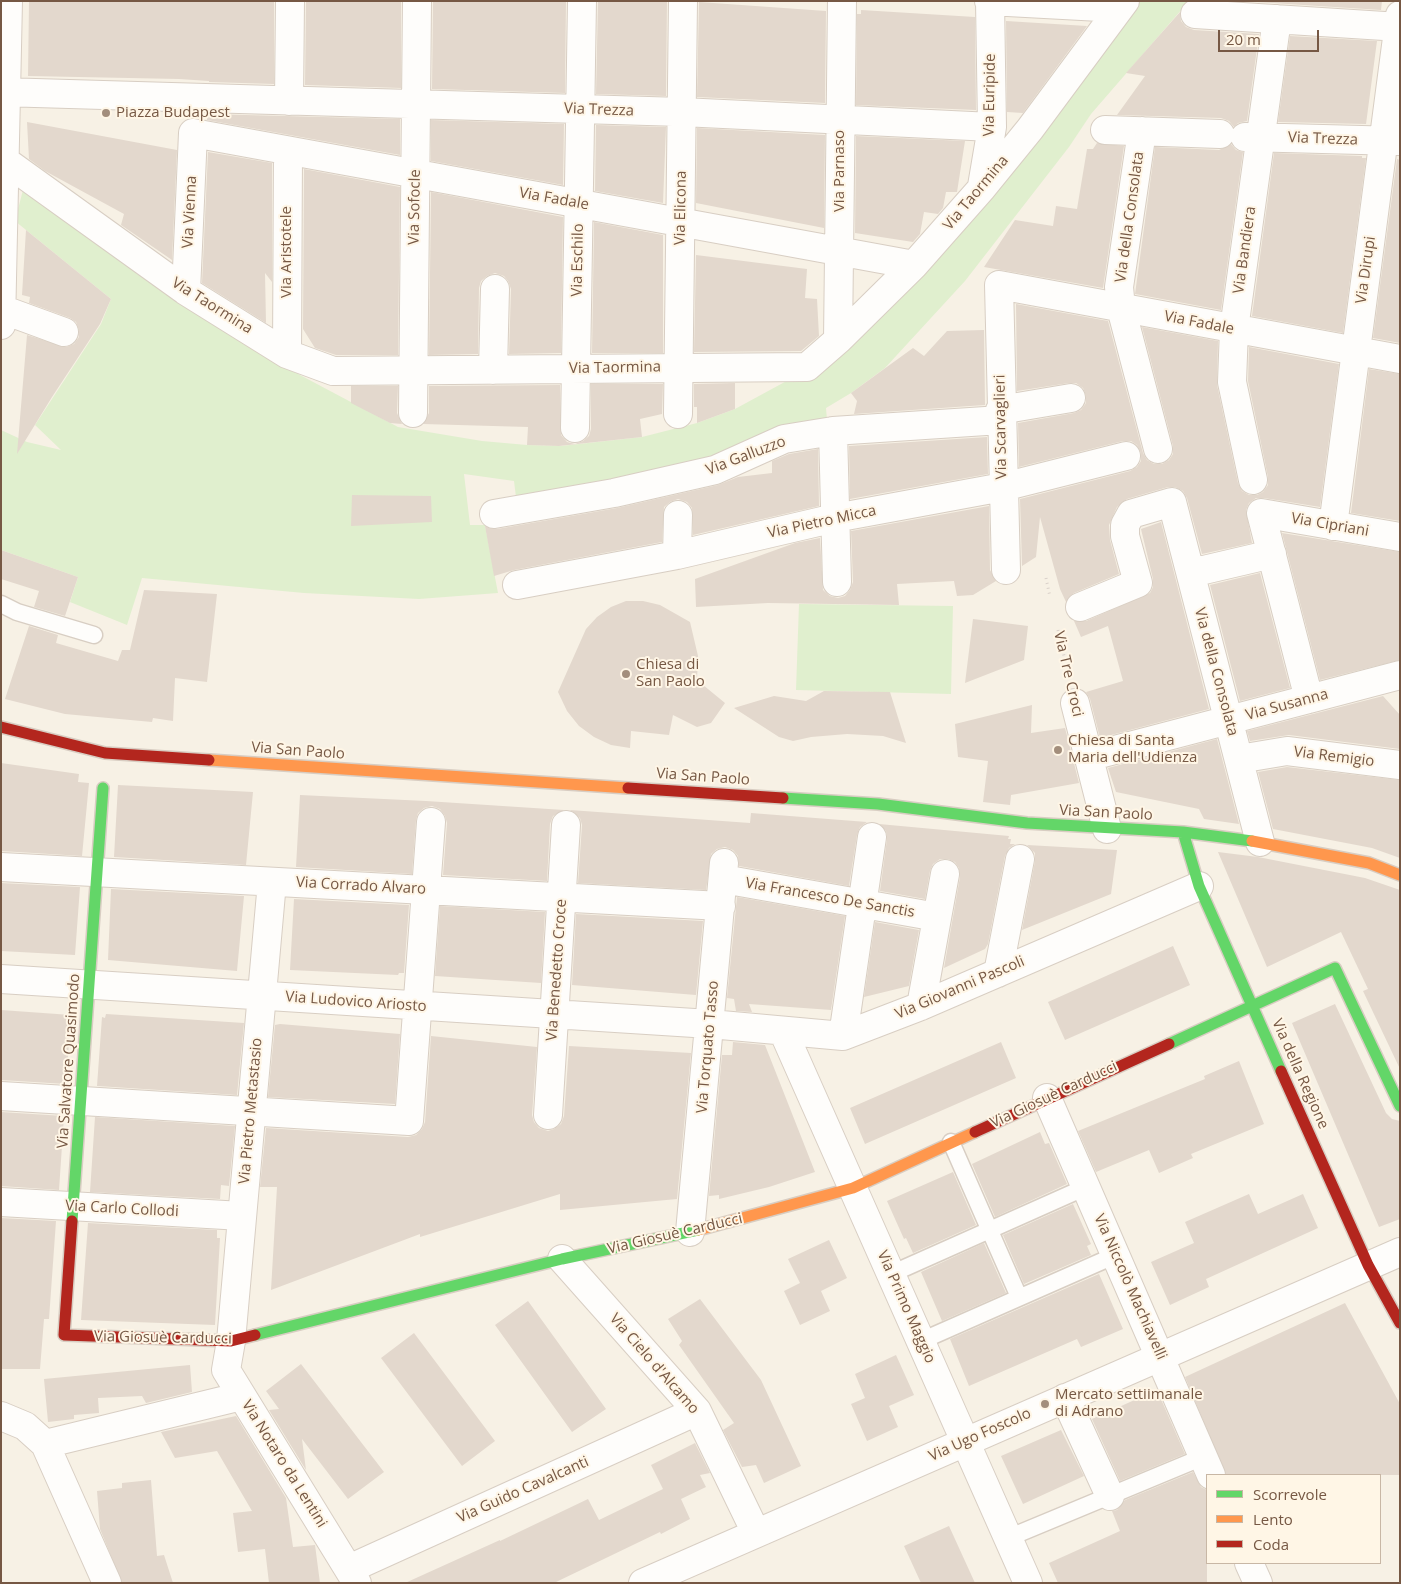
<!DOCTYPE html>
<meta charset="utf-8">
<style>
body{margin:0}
#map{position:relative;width:1401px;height:1584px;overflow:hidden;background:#f7f1e5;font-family:"Open Sans",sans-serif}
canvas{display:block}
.frame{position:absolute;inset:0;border:2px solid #765844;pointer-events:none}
.legend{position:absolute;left:1206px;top:1474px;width:175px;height:90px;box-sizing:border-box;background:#fff6e6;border:1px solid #c8b7a5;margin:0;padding:6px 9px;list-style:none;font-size:15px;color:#765844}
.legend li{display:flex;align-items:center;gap:10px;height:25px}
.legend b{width:25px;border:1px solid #c8b7a5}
.scale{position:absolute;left:1218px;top:30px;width:101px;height:22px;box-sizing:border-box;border:2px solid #765844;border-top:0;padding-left:6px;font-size:15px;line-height:18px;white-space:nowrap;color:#765844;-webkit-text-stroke:4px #fff6e6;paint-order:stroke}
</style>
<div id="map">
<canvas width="1401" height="1584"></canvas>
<div class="frame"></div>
<ul class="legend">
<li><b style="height:6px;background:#63d668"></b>Scorrevole</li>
<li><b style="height:6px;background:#ff974d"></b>Lento</li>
<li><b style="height:6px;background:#b3261e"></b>Coda</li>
</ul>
<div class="scale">20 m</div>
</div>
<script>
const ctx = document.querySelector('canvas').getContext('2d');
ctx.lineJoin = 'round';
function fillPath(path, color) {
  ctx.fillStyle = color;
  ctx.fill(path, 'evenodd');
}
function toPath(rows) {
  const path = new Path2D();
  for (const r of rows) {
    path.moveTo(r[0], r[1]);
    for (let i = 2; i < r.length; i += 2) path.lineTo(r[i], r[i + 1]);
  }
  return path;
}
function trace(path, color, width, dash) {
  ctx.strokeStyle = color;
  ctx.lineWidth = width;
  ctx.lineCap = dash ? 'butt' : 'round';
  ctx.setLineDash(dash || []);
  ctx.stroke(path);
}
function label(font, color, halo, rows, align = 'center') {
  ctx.font = font + ' "Open Sans",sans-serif';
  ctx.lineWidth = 4;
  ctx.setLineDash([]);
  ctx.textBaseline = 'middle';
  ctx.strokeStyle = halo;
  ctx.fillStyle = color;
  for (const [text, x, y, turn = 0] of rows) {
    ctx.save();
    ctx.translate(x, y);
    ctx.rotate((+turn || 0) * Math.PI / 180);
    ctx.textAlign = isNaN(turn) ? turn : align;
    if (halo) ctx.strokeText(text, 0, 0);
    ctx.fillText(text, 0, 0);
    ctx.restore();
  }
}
const green = toPath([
 [1139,1,1189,1,1091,114,1069,147,965,281,885,368,851,393,826,408,827,420,685,468,516,497,514,481,464,474,470,525,485,525,498,593,419,599,304,593,142,578,127,625,70,602,78,577,1,550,1,430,27,442,61,450,35,425,101,324,111,299,15,221,24,186,214,322,300,375,398,427,482,441,527,445,561,446,642,437,697,423,735,409,816,365,1040,129],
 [799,604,953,606,951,694,796,690]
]);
const building = toPath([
 [274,1,274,84,209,82,209,81,179,79,28,76,29,2],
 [306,1,401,1,401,88,305,85],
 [433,1,566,1,565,93,432,89],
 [598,1,667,1,666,96,596,94],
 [1241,1,1382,1,1381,10],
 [699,2,826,11,825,103,697,97],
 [861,10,975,17,976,110,856,105,857,14,861,14],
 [1180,12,1181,21,1186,27,1194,30,1259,34,1247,121,1238,123,1234,127,1229,121,1221,118,1117,115,1145,76,1126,73],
 [1006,21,1087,26,1023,113,1007,112],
 [1290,36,1377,41,1366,124,1278,122],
 [207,114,400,119,400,155,207,120],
 [431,120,564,124,563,185,431,161],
 [27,122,177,150,172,260,121,225,124,214,45,171,29,159],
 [596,125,666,127,663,203,595,191],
 [697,128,825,135,824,228,696,203],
 [856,136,965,141,957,192,946,192,943,208,938,214,924,212,920,234,913,242,855,233],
 [1097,143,1124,146,1103,288,984,267,1015,220,1053,226,1056,206,1077,209,1087,149,1093,149],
 [1231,144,1236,150,1243,152,1221,310,1135,294,1155,147,1219,150],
 [208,152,272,163,272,282,265,273,266,323,202,283],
 [1274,153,1362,156,1362,158,1366,158,1343,333,1252,316],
 [1397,159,1400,160,1400,343,1373,338],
 [304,169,400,187,398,355,336,355,315,348,303,329],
 [431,192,563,217,561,353,509,354,511,289,508,281,504,276,495,273,487,276,481,281,479,288,478,354,429,355],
 [594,222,663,235,663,353,592,353],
 [26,230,111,299,100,324,52,397,17,454,27,335,66,347,74,344,79,337,79,330,76,322,70,318,29,303,30,297,22,295],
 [696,255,807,269,805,298,817,299,819,336,801,351,694,352],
 [1016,304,1108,321,1143,453,1147,460,1154,464,1162,464,1169,460,1173,454,1173,446,1142,327,1218,341,1217,385,1238,483,1242,491,1249,495,1257,495,1263,492,1268,485,1268,477,1248,381,1249,347,1339,364,1320,507,1264,498,1256,498,1249,503,1246,510,1252,543,1202,554,1187,498,1183,491,1175,487,1168,487,1127,499,1117,507,1109,525,1110,540,1119,574,1074,593,1066,602,1060,589,1040,517,1036,557,1022,566,1020,499,1130,471,1137,467,1141,461,1141,453,1137,445,1131,441,1123,441,1019,467,1018,423,1074,413,1081,410,1086,403,1086,396,1083,388,1076,383,1069,383,1017,391],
 [984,330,985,405,854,414,857,401,851,393,913,348,924,356,947,331],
 [1369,369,1400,374,1400,521,1351,513],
 [735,383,735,409,697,423,697,407,694,407,694,384],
 [591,384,663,384,662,414,640,419,642,437,559,446,527,445,528,427,423,424,429,413,429,386,560,385,561,435,567,442,575,444,583,441,589,436,591,429],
 [351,386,398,386,397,413,402,424,390,423,351,403],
 [987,437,988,474,850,499,849,446],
 [818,449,819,506,693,535,692,508,687,502,678,499,670,502,664,507,662,542,514,570,494,576,485,526,497,529,617,508,718,485,738,477,772,473,772,461,789,454],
 [352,495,431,496,432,522,351,526],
 [989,506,990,570,996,581,973,595,957,596,954,581,897,584,899,605,768,603,696,607,695,579,795,543,820,538,823,590,830,596,838,598,845,596,850,590,853,582,851,531],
 [1161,522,1209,709,1100,738,1090,699,1086,692,1123,681,1108,626,1081,637,1074,621,1086,621,1150,593,1153,587,1153,579,1141,529],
 [1282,533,1400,552,1400,660,1320,680],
 [1,550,78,577,65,616,34,607,39,591,1,579],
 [1260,573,1290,688,1240,701,1210,585],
 [144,590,217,594,207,682,175,678,173,721,153,718,152,722,65,714,5,699,29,626,58,635,56,643,118,661,122,650,130,650],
 [626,601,643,601,660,605,690,622,698,656,697,680,725,703,711,723,697,727,673,715,669,735,631,731,630,748,611,745,594,737,579,726,567,711,558,692,586,629,597,617,611,607],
 [973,619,1028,626,1024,660,965,683],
 [824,691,890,692,906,743,883,736,847,734,811,737,793,741,779,737,734,708,774,696,806,701],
 [1383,696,1400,715,1400,749,1289,735,1250,741,1247,731],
 [1032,705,1031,733,1065,728,1079,783,1011,795,1010,805,983,802,988,761,958,757,955,724],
 [1217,739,1239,824,1204,819,1199,809,1116,792,1108,768],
 [1,763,79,774,78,782,89,783,82,856,1,851],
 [1287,767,1400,780,1400,858,1372,848,1273,829,1258,772],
 [118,785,253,792,246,865,114,857],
 [300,795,426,801,564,810,553,816,550,824,547,881,443,875,447,823,445,816,440,809,432,806,424,808,418,813,416,820,412,874,296,867],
 [570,810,750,823,751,813,867,822,860,827,857,835,849,886,739,866,738,856,733,850,725,847,717,849,711,854,706,890,578,883,582,825,580,818],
 [879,824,1009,836,1008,839,1011,839,1010,844,1015,844,1009,848,1005,856,988,944,985,949,944,968,960,877,959,868,955,862,948,859,940,859,933,864,930,871,925,899,880,891,887,839,886,831],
 [1027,845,1117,850,1111,894,1022,930,1035,861,1035,853],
 [1218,852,1258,857,1365,878,1400,890,1400,1069,1363,991,1368,989,1341,932,1267,967],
 [1,883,80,887,75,955,1,951],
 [111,889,244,896,237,971,108,960],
 [737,897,845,916,831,1010,749,1004,752,1012,736,1011,734,999,727,998],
 [294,899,409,905,404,973,399,973,398,975,290,970],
 [440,906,545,912,541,983,435,976],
 [576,914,703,921,696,995,572,985],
 [875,922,919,930,909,986,864,997],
 [1173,946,1190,985,1065,1040,1048,1002],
 [1335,1004,1386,1113,1392,1119,1400,1121,1400,1219,1379,1227,1292,1023],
 [1,1010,71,1015,66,1084,1,1080],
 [106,1014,244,1023,237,1095,97,1086,102,1017,105,1018],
 [280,1024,400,1034,395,1104,268,1097,275,1025],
 [431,1036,537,1047,532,1115,534,1122,539,1128,548,1131,554,1129,561,1124,564,1116,569,1046,691,1053,677,1199,560,1210,560,1194,420,1237,420,1234,271,1290,277,1187,260,1187,266,1128,408,1137,416,1135,422,1129,425,1122],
 [733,1042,765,1045,815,1172,769,1187,719,1199,719,1195,709,1196,722,1055,732,1055],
 [1001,1042,1016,1078,865,1144,850,1108],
 [1239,1061,1264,1124,1191,1154,1193,1158,1159,1173,1149,1150,1096,1172,1078,1131,1205,1079,1204,1076],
 [1,1112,64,1116,59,1190,1,1186],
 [95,1117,235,1126,229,1186,221,1185,220,1199,90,1192],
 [1040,1132,1045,1144,1049,1143,1067,1184,995,1217,972,1164],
 [953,1172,976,1225,913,1253,906,1238,904,1239,887,1201],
 [1249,1194,1258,1214,1303,1194,1318,1228,1206,1279,1209,1287,1170,1305,1151,1262,1194,1243,1185,1222],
 [1073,1204,1091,1244,1087,1246,1091,1255,1024,1284,1003,1235],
 [1,1218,56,1221,49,1319,44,1319,40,1369,1,1369],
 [88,1223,217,1230,217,1238,220,1238,215,1325,81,1320],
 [829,1240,847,1278,821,1291,830,1311,800,1325,784,1291,800,1283,788,1259],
 [984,1243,1006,1293,942,1321,921,1272],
 [1099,1274,1123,1329,1081,1347,1077,1339,969,1386,950,1339],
 [700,1299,761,1380,801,1466,764,1483,756,1465,742,1467,723,1430,734,1423,679,1345,682,1341,668,1319],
 [528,1301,606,1409,572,1432,495,1325],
 [1345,1303,1400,1404,1400,1475,1226,1475,1185,1377],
 [414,1333,495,1441,462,1466,381,1358],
 [896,1355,914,1395,889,1406,898,1427,867,1441,851,1404,865,1398,855,1374],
 [301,1364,384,1472,348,1499,302,1439,306,1470,269,1410,279,1409,266,1391],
 [190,1365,192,1392,146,1403,142,1396,98,1398,99,1413,74,1415,74,1419,48,1422,44,1379],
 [1157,1390,1185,1454,1120,1481,1092,1419],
 [236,1416,286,1498,293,1547,315,1545,320,1583,269,1583,265,1549,238,1552,233,1513,252,1511,217,1451,175,1458,161,1432],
 [1061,1430,1084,1476,1023,1504,1001,1456],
 [695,1443,710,1473,700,1475,706,1487,681,1499,690,1519,661,1534,660,1532,554,1583,405,1583,500,1540,500,1541,588,1499,599,1520,663,1489,651,1465],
 [1193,1472,1201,1487,1207,1490,1207,1583,1058,1583,1049,1563,1120,1531,1112,1511,1117,1510,1125,1500],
 [151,1480,157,1556,164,1555,173,1583,122,1583,100,1529,97,1491,122,1488,122,1483],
 [949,1526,975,1583,921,1583,904,1546]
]);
const path = toPath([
 [1046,578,1050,597],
 [1058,630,1068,673]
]);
const lane = toPath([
 [1,604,17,612,94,635],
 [951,1142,1019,1297],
 [891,1274,1086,1187],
 [921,1341,1116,1255],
 [1008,1538,1203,1457]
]);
const street = toPath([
 [989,1,1119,8],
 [1195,14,1400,27],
 [1,92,682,112,992,127],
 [289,101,290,1],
 [1105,130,1220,134],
 [1142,131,1119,287,1121,308,1158,449],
 [1245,137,1400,141],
 [1,158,186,291,287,354,333,371,807,367,838,340,914,265,982,188,1030,129,1125,1],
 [982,186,992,127,990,1],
 [186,291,193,133,914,265],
 [1,309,64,332],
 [1,325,8,1],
 [838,340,842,1],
 [287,354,288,151],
 [493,370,495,289],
 [1000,410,1071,398],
 [413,413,417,1],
 [678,414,683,1],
 [575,428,582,1],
 [833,431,837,582],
 [1253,480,1232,382,1234,329,1277,19],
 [494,514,614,493,715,470,784,439,833,431,1001,420],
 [1333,526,1400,15],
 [677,555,678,515],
 [1006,570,999,285,1400,359],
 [1191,573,1272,554],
 [517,585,677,555,835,518,1003,487,1126,456],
 [1080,607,1138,583,1125,536,1125,525,1131,514,1172,502,1260,842],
 [1309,699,1261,513,1400,537],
 [1075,703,1107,829],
 [1088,757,1400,675],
 [1239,759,1287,751,1400,765],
 [1,867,721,906],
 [723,879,937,917],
 [272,882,231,1341,226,1370,357,1583],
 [998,973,1020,859],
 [1,979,710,1024,843,1036,921,1006,1199,886],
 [921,1006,945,874],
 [783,1031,1028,1583],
 [843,1036,872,837],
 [1,1096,409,1121,431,822],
 [1047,1098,1211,1475],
 [548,1115,566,825],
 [1,1202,242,1216],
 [690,1232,724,863],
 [562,1259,697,1411,756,1533],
 [1065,1398,1110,1496],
 [1,1416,25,1426,45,1444,107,1583],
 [45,1444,242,1396],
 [1249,1563,1258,1583],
 [349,1569,697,1411],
 [643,1583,1400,1252]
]);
const fast = toPath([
 [783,798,878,804,1027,823,1183,832,1252,841],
 [1183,832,1199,886,1281,1071],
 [1169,1044,1335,968,1400,1106],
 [72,1221,103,788],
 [255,1335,562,1259,698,1230]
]);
const slow = toPath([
 [209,760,628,788],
 [1252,841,1369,863,1400,875],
 [698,1230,853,1188,975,1132]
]);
const jam = toPath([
 [1,727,105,753,209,760],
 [628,788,783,798],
 [1281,1071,1368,1265,1400,1323],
 [975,1132,1169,1044],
 [72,1221,64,1335,231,1341,255,1335]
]);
const markers = [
 [106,113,5,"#a38e7c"],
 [626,674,5,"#a38e7c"],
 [1058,750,5,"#a38e7c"],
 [1045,1404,5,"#a38e7c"]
];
const streetNames = [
 ["Via Euripide",990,95,-89],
 ["Via Trezza",599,110,2],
 ["Via Trezza",1323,139,2],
 ["Via Parnaso",840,171,-90],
 ["Via Taormina",976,193,-50],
 ["Via Fadale",554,199,10],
 ["Via Sofocle",415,207,-89],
 ["Via Elicona",681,208,-89],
 ["Via Vienna",190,212,-87],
 ["Via della Consolata",1130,217,-82],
 ["Via Bandiera",1245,250,-82],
 ["Via Aristotele",287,252,-90],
 ["Via Eschilo",578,260,-89],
 ["Via Dirupi",1366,270,-82],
 ["Via Taormina",212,306,32],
 ["Via Fadale",1199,323,11],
 ["Via Taormina",615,368,-1],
 ["Via Scarvaglieri",1001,427,-91],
 ["Via Galluzzo",746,456,-21],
 ["Via Pietro Micca",822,522,-12],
 ["Via Cipriani",1330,525,10],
 ["Via della Consolata",1216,672,75],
 ["Via Tre Croci",1068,674,77],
 ["Via Susanna",1287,705,-15],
 ["Via San Paolo",298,751,4],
 ["Via Remigio",1334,757,7],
 ["Via San Paolo",703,777,4],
 ["Via San Paolo",1106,813,3],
 ["Via Corrado Alvaro",361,886,3],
 ["Via Francesco De Sanctis",830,898,10],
 ["Via Benedetto Croce",557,970,-86],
 ["Via Giovanni Pascoli",960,988,-23],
 ["Via Ludovico Ariosto",356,1002,4],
 ["Via Torquato Tasso",708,1047,-85],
 ["Via Salvatore Quasimodo",69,1061,-86],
 ["Via della Regione",1300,1074,66],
 ["Via Giosuè Carducci",1054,1095,-25],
 ["Via Pietro Metastasio",251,1111,-85],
 ["Via Carlo Collodi",122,1209,3],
 ["Via Giosuè Carducci",675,1234,-13],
 ["Via Niccolò Machiavelli",1130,1287,66],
 ["Via Primo Maggio",906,1307,66],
 ["Via Giosuè Carducci",163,1338,1],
 ["Via Cielo d'Alcamo",654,1364,49],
 ["Via Ugo Foscolo",980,1435,-24],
 ["Via Notaro da Lentini",284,1464,58],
 ["Via Guido Cavalcanti",523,1490,-24]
];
const poiNames = [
 ["Piazza Budapest",116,113],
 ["Chiesa di",636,665],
 ["San Paolo",636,682],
 ["Chiesa di Santa",1068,741],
 ["Maria dell'Udienza",1068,758],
 ["Mercato settiimanale",1055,1395],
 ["di Adrano",1055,1412]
];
fillPath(green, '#e0efce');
fillPath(building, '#e3d8cd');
trace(lane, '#d8cec3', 19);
trace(street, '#d8cec3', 30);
trace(fast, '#d8cdc2', 14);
trace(slow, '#d8cdc2', 14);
trace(jam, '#d8cdc2', 14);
trace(path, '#dad1ca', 3, [1, 4]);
trace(lane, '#fefdfb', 16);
trace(street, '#fefdfb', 28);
trace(fast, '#63d668', 11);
trace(slow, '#ff974d', 11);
trace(jam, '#b3261e', 11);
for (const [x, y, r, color] of markers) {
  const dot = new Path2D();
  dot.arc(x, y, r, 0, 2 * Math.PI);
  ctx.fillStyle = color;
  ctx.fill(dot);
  trace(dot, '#fff6e6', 2);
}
label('15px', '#765844', '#fff6e6', streetNames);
label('15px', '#765844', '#fff6e6', poiNames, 'left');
</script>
